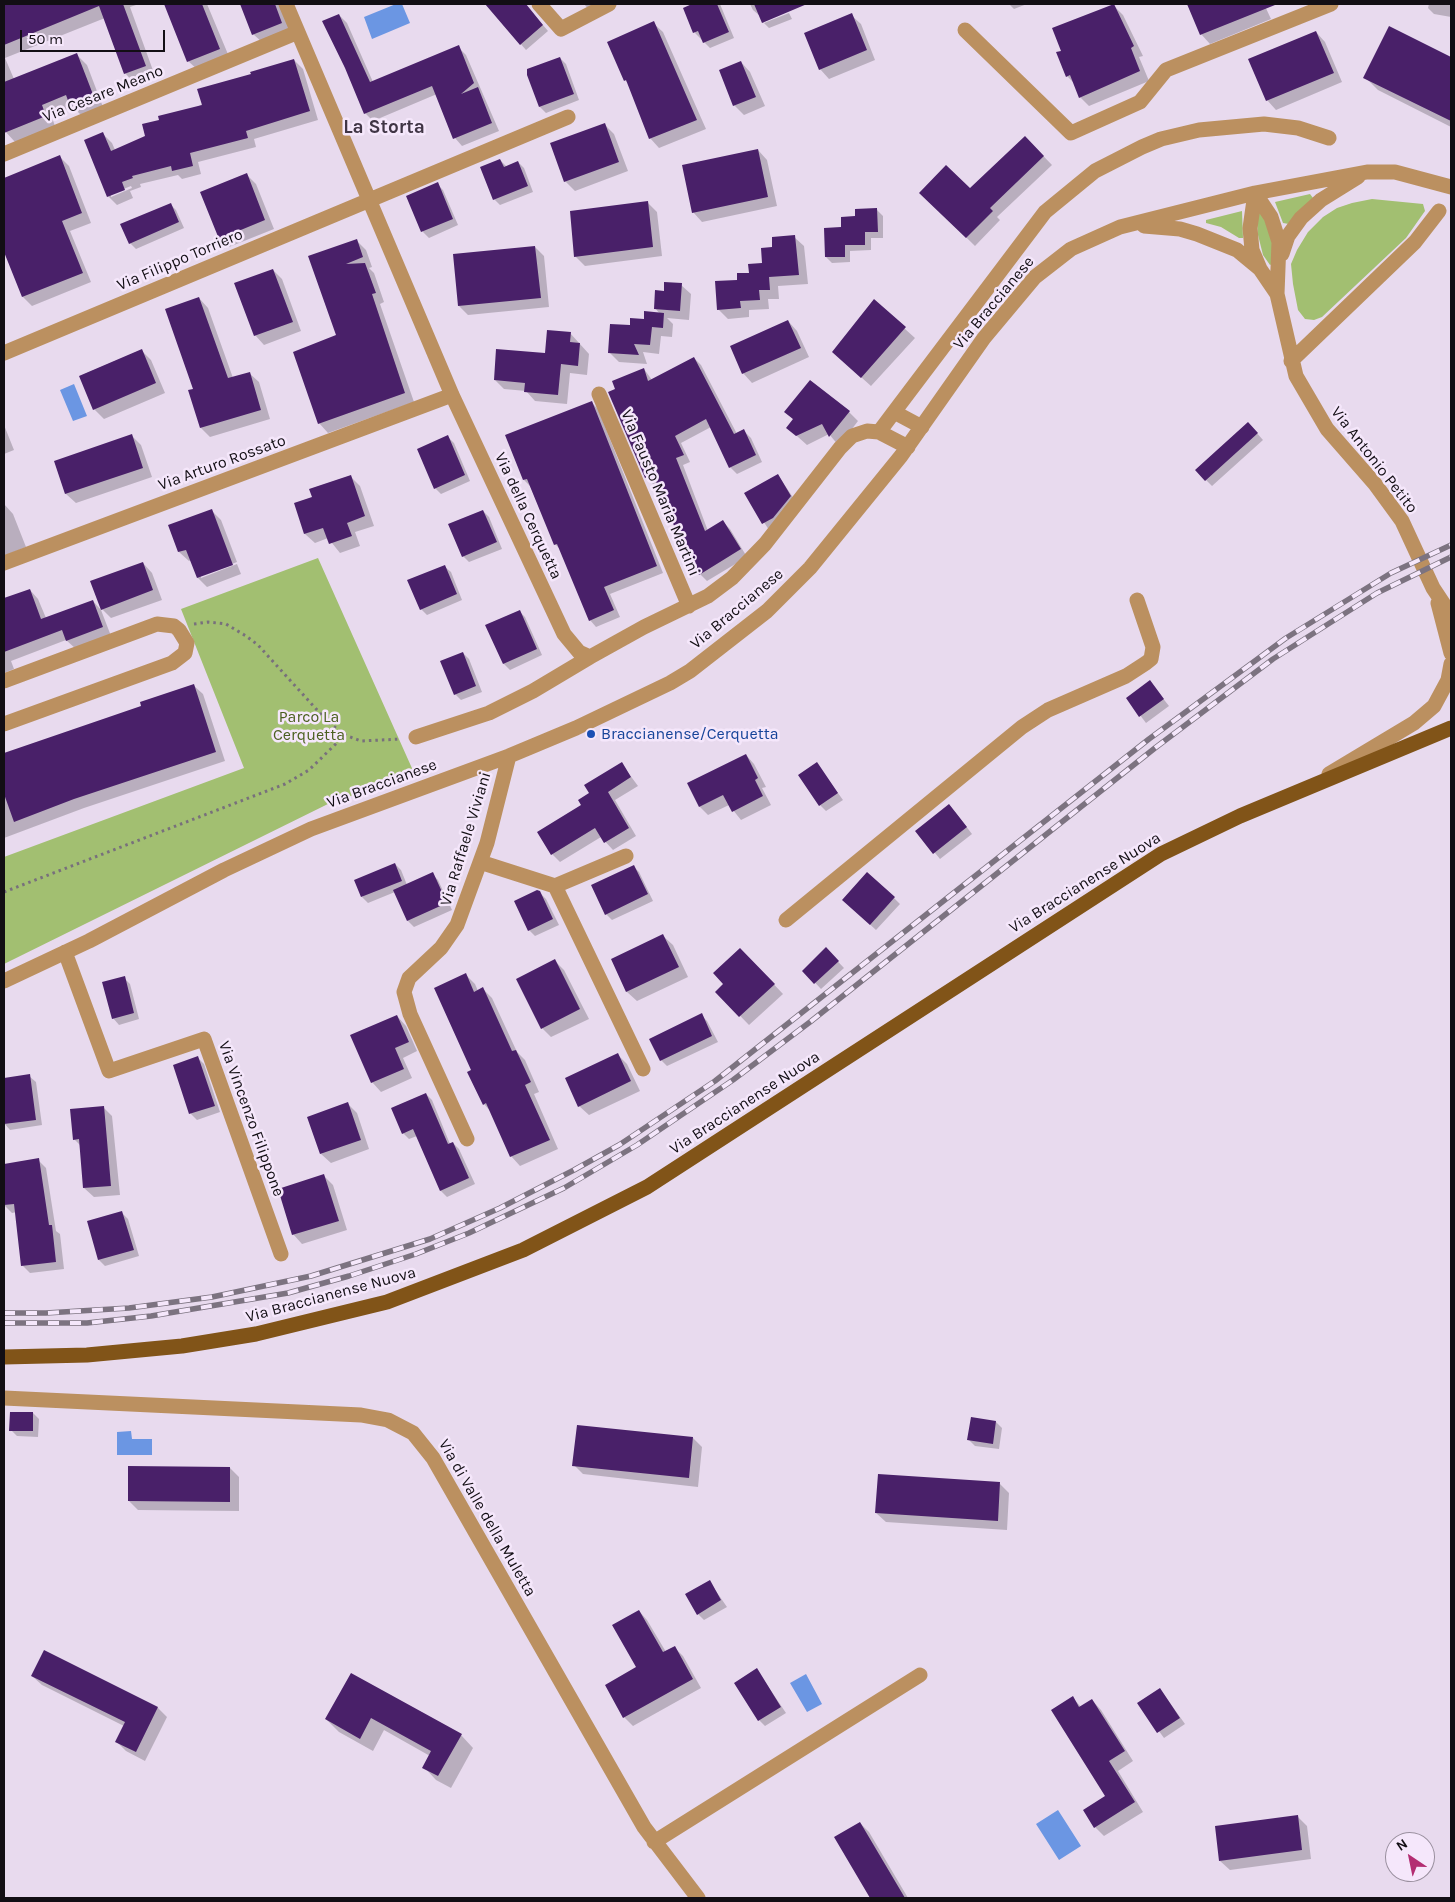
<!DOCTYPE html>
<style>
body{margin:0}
#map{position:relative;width:1455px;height:1902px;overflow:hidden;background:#e8daee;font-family:Karla,sans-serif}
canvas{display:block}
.frame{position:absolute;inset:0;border:5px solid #120e14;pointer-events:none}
.north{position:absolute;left:1385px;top:1832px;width:50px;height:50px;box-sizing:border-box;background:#f5e7fb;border:1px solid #9a909f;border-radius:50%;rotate:326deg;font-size:14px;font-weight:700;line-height:20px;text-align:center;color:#120e14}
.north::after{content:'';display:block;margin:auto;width:18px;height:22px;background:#b32d72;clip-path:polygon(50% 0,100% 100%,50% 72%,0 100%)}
.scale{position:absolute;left:20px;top:30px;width:145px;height:22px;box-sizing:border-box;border:2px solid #120e14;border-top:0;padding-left:6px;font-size:15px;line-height:18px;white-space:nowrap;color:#120e14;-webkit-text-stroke:4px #f5e7fb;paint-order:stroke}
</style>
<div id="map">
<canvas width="1455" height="1902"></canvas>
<div class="frame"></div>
<div class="north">N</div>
<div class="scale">50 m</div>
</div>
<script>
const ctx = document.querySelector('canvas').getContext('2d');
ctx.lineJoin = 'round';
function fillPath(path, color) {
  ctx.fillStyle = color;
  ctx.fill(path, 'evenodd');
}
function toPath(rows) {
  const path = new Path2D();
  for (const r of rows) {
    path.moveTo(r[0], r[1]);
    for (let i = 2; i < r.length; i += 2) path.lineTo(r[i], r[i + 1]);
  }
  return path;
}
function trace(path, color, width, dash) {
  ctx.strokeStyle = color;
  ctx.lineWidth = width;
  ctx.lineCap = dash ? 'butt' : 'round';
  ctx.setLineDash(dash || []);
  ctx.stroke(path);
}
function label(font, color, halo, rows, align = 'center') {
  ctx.font = font + ' Karla,sans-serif';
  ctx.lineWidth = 5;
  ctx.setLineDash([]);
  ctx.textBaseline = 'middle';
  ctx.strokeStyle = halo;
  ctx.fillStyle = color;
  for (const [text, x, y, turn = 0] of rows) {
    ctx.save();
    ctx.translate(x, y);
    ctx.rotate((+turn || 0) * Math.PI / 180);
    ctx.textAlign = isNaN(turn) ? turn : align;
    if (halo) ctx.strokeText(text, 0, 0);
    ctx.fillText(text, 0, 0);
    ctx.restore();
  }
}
const green = toPath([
 [1310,194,1313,198,1289,224,1283,223,1275,202],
 [1372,199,1423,204,1425,211,1406,238,1322,317,1314,320,1305,319,1298,310,1293,284,1291,264,1297,250,1308,232,1323,217,1337,208,1352,203],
 [1242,211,1243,238,1239,238,1221,227,1206,223,1206,220],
 [1261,211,1272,233,1272,264,1270,265,1263,255,1258,235,1257,222,1258,214],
 [318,558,415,775,332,802,4,964,4,857,244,768,181,609]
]);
const water = toPath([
 [396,4,402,4,410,23,372,39,364,17],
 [74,384,87,416,73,421,60,390],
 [131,1431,132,1439,152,1439,152,1455,117,1455,117,1432],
 [806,1674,822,1704,807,1712,790,1683],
 [1058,1810,1081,1846,1059,1860,1036,1824]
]);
const shadow = toPath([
 [13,4,139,4,130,7,155,76,135,84,125,73,105,18,5,58,14,79,76,54,87,65,103,107,82,116,73,107,51,115,55,126,15,142,4,130,4,7],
 [166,4,207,4,230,59,199,71,188,61],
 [241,4,279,4,291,32,263,43,253,34],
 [486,4,525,4,548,31,526,50],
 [584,4,605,4,591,12],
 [695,4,720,4,734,38,710,48,695,33,684,8],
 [750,4,786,4,788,10,764,20,764,23,789,13,792,19,769,28,763,22,760,16,753,10],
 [1009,4,1027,4,1014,9],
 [1187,4,1264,4,1271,19,1210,44,1201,34],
 [1429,4,1451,4,1451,17,1434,14,1428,8],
 [1114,6,1123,15,1143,56,1139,57,1149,81,1089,106,1080,97,1074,83,1067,76,1062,51],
 [339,15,347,23,373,82,458,47,466,55,499,131,462,146,455,138,437,94,373,121,365,113],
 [851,15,861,24,875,60,829,79,820,69],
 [653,23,663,32,706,129,659,148,650,138,629,84,625,80],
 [1390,28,1451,58,1451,127,1378,90,1365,77],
 [1316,32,1325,42,1342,82,1276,110,1267,100],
 [560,58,566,64,579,100,546,113,540,107,528,75],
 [294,60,303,69,318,120,254,139,256,147,198,162,201,174,182,179,178,175,140,184,141,187,130,191,133,198,117,205,108,196,103,134,112,143,115,150,146,137,252,75],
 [131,186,132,188,111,197,111,194],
 [741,62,750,72,765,106,744,115,734,105],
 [604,124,614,134,628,171,575,191,565,181],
 [1025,137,1052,165,997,217,1000,220,975,246,921,193,970,190],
 [758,150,767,160,777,206,702,222,693,212],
 [60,157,69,166,91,223,70,231,91,282,32,306,23,297,6,253,4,254,4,179],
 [500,160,507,167,518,162,524,168,533,192,500,205,494,199],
 [246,174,256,184,274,229,229,247,220,238],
 [437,184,443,190,458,225,429,238,423,232,408,196],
 [647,202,657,212,662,256,585,266,575,256],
 [170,204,176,210,184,228,136,249,130,243],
 [877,210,883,216,883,238,871,238,871,250,850,251,850,262,832,263,826,257,842,229,856,218],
 [794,237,804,246,808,284,778,286,779,299,768,299,769,309,749,310,749,317,728,319,718,309,739,281,763,264,774,248],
 [357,241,366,250,372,267,369,268,374,273,384,302,380,304,414,402,328,433,319,423,337,336,310,257],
 [535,247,544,256,549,307,468,315,459,306,454,255],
 [273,270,282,279,301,331,264,345,255,335],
 [681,285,691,294,689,320,667,318,673,324,672,337,661,336,659,354,643,352,647,364,619,362,609,352,631,326,660,314,655,308,665,292],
 [199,298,208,308,233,378,249,373,259,382,270,419,210,437,201,428,190,391,195,389],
 [874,301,915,338,871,386,843,361],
 [788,321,797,331,809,357,752,383,743,373],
 [570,333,589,354,587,375,570,373,567,404,535,401,526,391,504,389,495,380,546,355],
 [141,350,151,360,165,393,104,419,94,409,80,376],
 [694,358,701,365,737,434,744,431,751,438,762,462,737,474,730,467,711,427,681,443,690,462,683,465,708,531,723,522,730,529,747,557,707,581,700,574,658,482,653,484,646,477,644,369,652,380],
 [591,402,598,409,663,573,610,594,620,617,596,627,590,620,561,550,555,544,530,486,524,480],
 [786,412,849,412,858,421,839,446,829,434,807,445,788,428,794,420],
 [1248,423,1263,440,1212,486,1196,470],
 [4,425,14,450,4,454],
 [132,436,141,445,152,477,76,503,66,494,55,462],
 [448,437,454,443,470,481,441,494,435,488],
 [778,475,796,502,769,530,745,493],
 [350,476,360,486,374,526,355,532,360,546,340,553,328,538,315,543,305,534,295,504,313,498],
 [4,504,13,514,26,547,4,556],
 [211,510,221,520,237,562,201,576,201,578,237,564,241,574,207,587,198,578,191,560,189,561,179,552,170,526],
 [483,511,489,517,502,549,469,562,463,556],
 [143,563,152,573,162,600,111,618,102,609],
 [444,566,451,572,462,600,427,615,421,609],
 [30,590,38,599,46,618,93,601,101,610,111,636,76,649,66,640,11,661,14,669,4,673,4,624,19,619],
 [519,611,525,617,542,655,510,670,504,664,487,626],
 [463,653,469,659,482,692,461,700,455,694],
 [1150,682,1169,706,1146,723,1127,698],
 [193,685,203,694,225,761,84,808,4,838,4,754,143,707],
 [746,755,754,764,766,787,762,788,771,805,741,820,729,805,708,815,700,807,689,784],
 [621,763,638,786,615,800,636,836,613,850,601,837,560,862,552,854,591,794],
 [817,764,843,800,826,811,820,805],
 [955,812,972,834,940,859,917,831],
 [395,864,401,870,407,885,432,874,438,880,452,910,414,927,408,921,395,892,368,903,362,897],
 [633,866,639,872,653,901,612,920,606,914],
 [539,892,546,899,559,925,535,936,529,930,516,901],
 [894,898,900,904,876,930,850,906],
 [663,936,673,945,688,977,637,1001,627,992,612,960],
 [826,949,844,968,821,989,804,971],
 [750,959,783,994,749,1025,717,992],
 [554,960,564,970,589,1019,551,1037,542,1028],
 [466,975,475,984,478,991,483,989,492,998,517,1052,525,1060,539,1092,534,1094,558,1149,520,1166,511,1156,491,1112,484,1104,473,1071],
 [124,978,130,984,139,1019,119,1025,113,1018],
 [701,1015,707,1021,718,1042,667,1066,661,1060],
 [397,1016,406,1026,417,1051,403,1058,412,1078,381,1092,372,1082],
 [618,1055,627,1064,640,1091,589,1115,579,1106],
 [198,1058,204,1064,220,1112,197,1120,191,1114,175,1066],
 [29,1076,36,1082,42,1125,10,1130,4,1123,4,1079],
 [426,1094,432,1100,450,1144,453,1143,459,1149,475,1184,447,1197,441,1191,417,1136,409,1139,403,1133],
 [348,1104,357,1113,369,1149,331,1163,321,1154],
 [103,1107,112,1116,120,1195,94,1197,84,1188,81,1146,74,1139],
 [38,1160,46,1168,56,1231,60,1234,64,1269,30,1273,22,1265,17,1212,12,1213,4,1205,4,1165],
 [324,1176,333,1185,347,1230,302,1244,293,1234],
 [122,1213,128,1219,139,1256,105,1266,99,1260],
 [33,1413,39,1419,38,1437,17,1436,11,1430],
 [972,1419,996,1422,1002,1428,999,1449,975,1446,969,1440],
 [693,1438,702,1447,698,1487,583,1474,574,1465],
 [230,1468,239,1477,239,1511,138,1510,129,1501],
 [1000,1484,1009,1493,1007,1530,886,1522,876,1513],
 [709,1581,727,1607,704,1620,698,1614],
 [639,1611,647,1620,666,1652,674,1647,683,1656,701,1688,633,1726,624,1717,606,1686,638,1668],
 [757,1670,786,1713,765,1726,759,1720],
 [351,1674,461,1735,473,1748,451,1788,436,1780,424,1767,430,1756,384,1730,373,1751,339,1732,326,1719],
 [32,1676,158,1708,167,1717,145,1761,126,1751,117,1742,124,1726,42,1685],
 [1160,1689,1185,1724,1164,1738,1139,1704],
 [1073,1698,1081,1707,1092,1700,1101,1710,1133,1761,1118,1771,1143,1812,1104,1836,1095,1827,1107,1797],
 [1298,1817,1307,1826,1311,1859,1230,1870,1220,1861],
 [860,1823,869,1832,908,1898,871,1898,836,1837]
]);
const building = toPath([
 [4,4,123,4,146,66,124,74,99,6,4,45],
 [164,4,202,4,220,49,187,62],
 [240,4,275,4,282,23,252,35],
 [485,4,526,4,543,25,520,45],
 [692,4,717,4,729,32,703,43,698,31,693,33,683,8],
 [754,4,807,4,762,23],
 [1114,4,1134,46,1131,48,1140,71,1079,98,1070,75,1066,77,1056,52,1061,51,1052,28],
 [1187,4,1274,4,1275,5,1200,35],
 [852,13,867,50,819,70,804,33],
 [339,14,370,82,459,45,474,83,461,94,478,87,492,123,453,139,432,86,364,114,345,68,322,21],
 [654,21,697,120,649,139,626,80,624,81,607,42],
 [1389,26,1451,57,1451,121,1363,78],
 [1316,31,1334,73,1266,101,1248,59],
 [77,53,94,97,70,106,66,95,42,105,46,116,4,133,4,82],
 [560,57,574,94,539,107,527,75,527,69],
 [294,59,310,111,246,131,248,138,190,153,193,166,172,171,171,166,132,176,133,178,122,182,125,190,107,197,84,140,103,132,111,151,145,136,142,124,159,120,158,116,202,105,197,89,251,74,250,72],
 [741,61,756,97,733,106,719,70],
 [605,123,619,162,564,182,550,143],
 [1025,136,1044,156,990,208,993,211,966,238,919,193,946,165,970,188],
 [758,149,768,197,692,213,682,165],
 [60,155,82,213,62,221,83,273,22,297,4,252,4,178],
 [500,159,504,167,518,161,528,186,493,200,480,167],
 [247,173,265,220,219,239,200,192],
 [438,182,453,219,421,232,406,196],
 [648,201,653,247,574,257,570,211],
 [171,203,179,222,129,244,120,224],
 [877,208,878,232,865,232,865,245,845,245,845,257,825,257,824,228,841,227,841,217,855,216,855,209],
 [795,235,799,275,769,277,770,290,759,290,760,300,740,301,741,308,717,310,715,281,737,280,737,273,749,273,748,264,762,263,761,248,772,247,772,237],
 [357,239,363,257,346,264,365,263,376,293,372,294,405,393,318,424,293,352,336,335,308,256],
 [535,246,541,298,458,306,453,254],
 [273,269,293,322,254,336,234,283],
 [664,282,682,283,680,311,654,309,655,290,664,291],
 [199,297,228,378,250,372,261,410,200,428,188,390,193,389,165,309],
 [874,299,906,327,861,378,832,352],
 [644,311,664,313,663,328,652,327,650,345,634,344,639,355,608,353,610,324,630,325,630,318,644,319],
 [788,320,801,348,742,374,730,346],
 [547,330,571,332,570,342,580,343,578,366,561,364,558,395,524,392,525,383,494,380,496,349,545,353],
 [142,349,156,383,93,410,79,376],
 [694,357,734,434,744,429,756,455,729,468,706,419,675,436,684,455,676,458,705,531,723,520,741,549,699,575,683,548,653,474,645,478,608,392,615,389,612,381,644,368,648,381],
 [810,380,850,411,829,437,822,424,796,436,786,428,793,419,784,412],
 [592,401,657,566,604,587,614,610,589,621,557,544,554,545,527,479,523,480,505,435],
 [1248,422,1258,433,1205,481,1195,470],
 [132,434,143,468,65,494,54,461],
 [448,435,465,475,434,489,417,449],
 [778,474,791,496,773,518,762,524,744,493],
 [351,475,365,516,347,523,352,536,329,544,323,528,304,534,294,503,312,497,309,489],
 [212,509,233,565,197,578,186,550,178,552,168,525],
 [483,510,497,542,462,557,448,524],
 [143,562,153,590,101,610,90,581],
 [445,565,457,594,420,610,407,580],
 [30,589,41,619,93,600,103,627,66,641,62,630,4,652,4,598],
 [520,610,537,649,503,664,485,625],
 [463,652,476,686,454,695,440,661],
 [1150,680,1164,699,1139,717,1126,698],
 [194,684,216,752,74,799,14,822,4,794,4,753,141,706,140,702],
 [746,754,758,778,755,780,763,796,732,812,723,795,699,807,687,783],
 [622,762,631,777,608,792,629,828,604,843,595,828,551,855,537,832,581,805,578,800,589,793,584,785],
 [817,762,838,793,819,806,798,775],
 [949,804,967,827,933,854,915,831],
 [395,863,402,881,361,897,354,880],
 [634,865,648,894,605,915,591,885],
 [433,872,447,903,407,921,393,890],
 [867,872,895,897,870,925,842,900],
 [537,890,540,891,553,919,528,931,514,901],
 [663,934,679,967,626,992,611,959],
 [826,947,839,961,814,984,802,971],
 [740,948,775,984,739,1017,715,992,723,984,713,973],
 [555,959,580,1009,541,1029,516,979],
 [466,973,474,992,483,987,512,1051,516,1050,531,1082,525,1085,550,1140,510,1157,486,1103,483,1105,467,1072,471,1070,434,988],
 [125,976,134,1013,112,1019,102,982],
 [702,1013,712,1036,660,1061,649,1039],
 [397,1015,409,1042,395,1048,404,1069,371,1083,350,1035],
 [618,1053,631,1081,578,1107,565,1078],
 [198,1056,215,1106,189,1114,173,1065],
 [30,1074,36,1120,4,1124,4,1078],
 [426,1093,448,1144,453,1142,469,1178,440,1191,413,1129,402,1134,391,1108],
 [348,1102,361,1140,320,1154,307,1117],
 [104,1106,111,1186,83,1188,79,1139,73,1140,70,1109],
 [39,1158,49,1225,52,1225,56,1262,21,1266,14,1204,4,1205,4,1164],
 [324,1174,339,1221,292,1235,278,1189],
 [122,1211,134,1250,98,1260,87,1221],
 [10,1412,33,1412,33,1431,9,1431],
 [971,1417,996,1421,993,1444,967,1440],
 [577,1425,693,1437,689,1478,572,1466],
 [128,1466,230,1467,230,1502,128,1501],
 [878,1474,1000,1482,998,1521,875,1513],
 [710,1580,721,1600,697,1615,685,1594],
 [639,1610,663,1652,675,1646,693,1679,623,1718,605,1685,636,1667,612,1625],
 [44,1650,158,1707,136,1752,115,1742,125,1722,31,1676],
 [757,1668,781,1707,758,1721,734,1683],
 [351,1673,462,1734,438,1776,422,1768,431,1751,371,1718,360,1739,325,1719],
 [1160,1688,1180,1718,1157,1733,1137,1703],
 [1073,1696,1079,1707,1092,1699,1125,1751,1109,1761,1135,1802,1094,1828,1083,1810,1105,1796,1051,1710],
 [1298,1815,1302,1850,1219,1861,1215,1826],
 [860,1822,905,1898,870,1898,834,1837]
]);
const path = toPath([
 [194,624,208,622,226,624,246,636,258,645,328,722,345,735,361,741,401,739],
 [4,892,285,784,309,770,345,735]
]);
const minor = toPath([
 [286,4,452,395,564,634,579,652,590,657,644,627,708,596,732,578,765,544,840,448,852,436,867,431,879,432,908,447],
 [539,4,561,29,609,4],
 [965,30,1071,133,1140,102,1166,70,1331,4],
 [4,154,298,32],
 [1255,193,1271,217,1279,242,1277,294,1296,376,1327,429,1375,484,1402,521,1433,588,1451,615],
 [1255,193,1250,228,1252,250,1260,269,1277,294],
 [1144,226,1180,229,1197,234,1237,250,1260,269],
 [1282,254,1288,236,1301,218,1321,200,1358,177],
 [4,353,568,117],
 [1291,361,1415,242,1439,211],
 [599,394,689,606],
 [894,412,1045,212,1095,171,1142,147,1161,139,1199,130,1264,124,1298,128,1329,138],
 [879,432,894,412,922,427],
 [4,563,452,395],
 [1438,603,1451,653],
 [4,681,157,624,174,626,179,630,187,643,185,653,172,663,4,724],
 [416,737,489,713,533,691,590,657],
 [1329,774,1414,723,1434,706,1448,680,1451,664],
 [480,862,555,886,626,856],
 [555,886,643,1069],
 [786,920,1022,727,1048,710,1126,676,1146,663,1151,659,1153,647,1137,600],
 [65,952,109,1071,204,1039,281,1254],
 [4,981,89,941,224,870,311,829,509,756,576,728,670,683,690,671,767,611,810,568,901,456,984,338,1035,277,1071,249,1120,227,1255,193,1367,172,1395,172,1451,187],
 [467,1139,410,1014,404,992,409,978,441,948,457,925,487,843,509,756],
 [4,1398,361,1415,388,1420,413,1433,433,1458,644,1827,698,1898],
 [654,1842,920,1675]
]);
const major = toPath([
 [4,1357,87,1355,182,1346,256,1334,387,1302,523,1250,647,1187,1161,854,1240,816,1451,728]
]);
const rail = toPath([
 [4,1313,46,1313,129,1308,212,1297,311,1276,430,1239,500,1208,574,1170,619,1145,715,1081,1149,739,1286,638,1391,573,1451,545],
 [4,1323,87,1323,151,1316,288,1293,349,1276,416,1254,469,1233,564,1188,637,1145,733,1080,810,1022,1155,748,1273,659,1377,593,1451,557]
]);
const markers = [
 [591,734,5,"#1a4fb4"]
];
const streetNames = [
 ["Via Cesare Meano",103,94,-22],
 ["Via Filippo Torriero",180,260,-23],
 ["Via Braccianese",994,303,-50],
 ["Via Antonio Petito",1374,460,52],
 ["Via Arturo Rossato",222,463,-20],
 ["Via Fausto Maria Martini",660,493,67],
 ["Via della Cerquetta",528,516,65],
 ["Via Braccianese",737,609,-40],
 ["Via Braccianese",382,784,-20],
 ["Via Raffaele Viviani",466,839,-73],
 ["Via Braccianense Nuova",1085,883,-32],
 ["Via Braccianense Nuova",745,1103,-33],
 ["Via Vincenzo Filippone",251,1119,70],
 ["Via Braccianense Nuova",331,1295,-15],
 ["Via di Valle della Muletta",487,1518,60]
];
const parkNames = [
 ["Parco La",309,717],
 ["Cerquetta",309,735]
];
const transitNames = [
 ["Braccianense/Cerquetta",601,734]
];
const quarterNames = [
 ["La Storta",384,128]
];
fillPath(green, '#a2bf71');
fillPath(water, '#6b96e3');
fillPath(shadow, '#0003');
fillPath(building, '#492069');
trace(path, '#78707c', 3, [2.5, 4]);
trace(minor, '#bb9060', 15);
trace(major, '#815418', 15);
trace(rail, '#7c7380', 5.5);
trace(rail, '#f5e7fb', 4, [11]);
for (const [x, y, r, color] of markers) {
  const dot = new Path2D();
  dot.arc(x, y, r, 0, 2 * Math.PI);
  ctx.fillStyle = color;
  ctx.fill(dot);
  trace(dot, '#f5e7fb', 2);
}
label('16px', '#120e14', '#f5e7fb', streetNames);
label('16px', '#4b6020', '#f5e7fb', parkNames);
label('16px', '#164399', '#f5e7fb', transitNames, 'left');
label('bold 19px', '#403545', '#f5e7fb', quarterNames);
</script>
